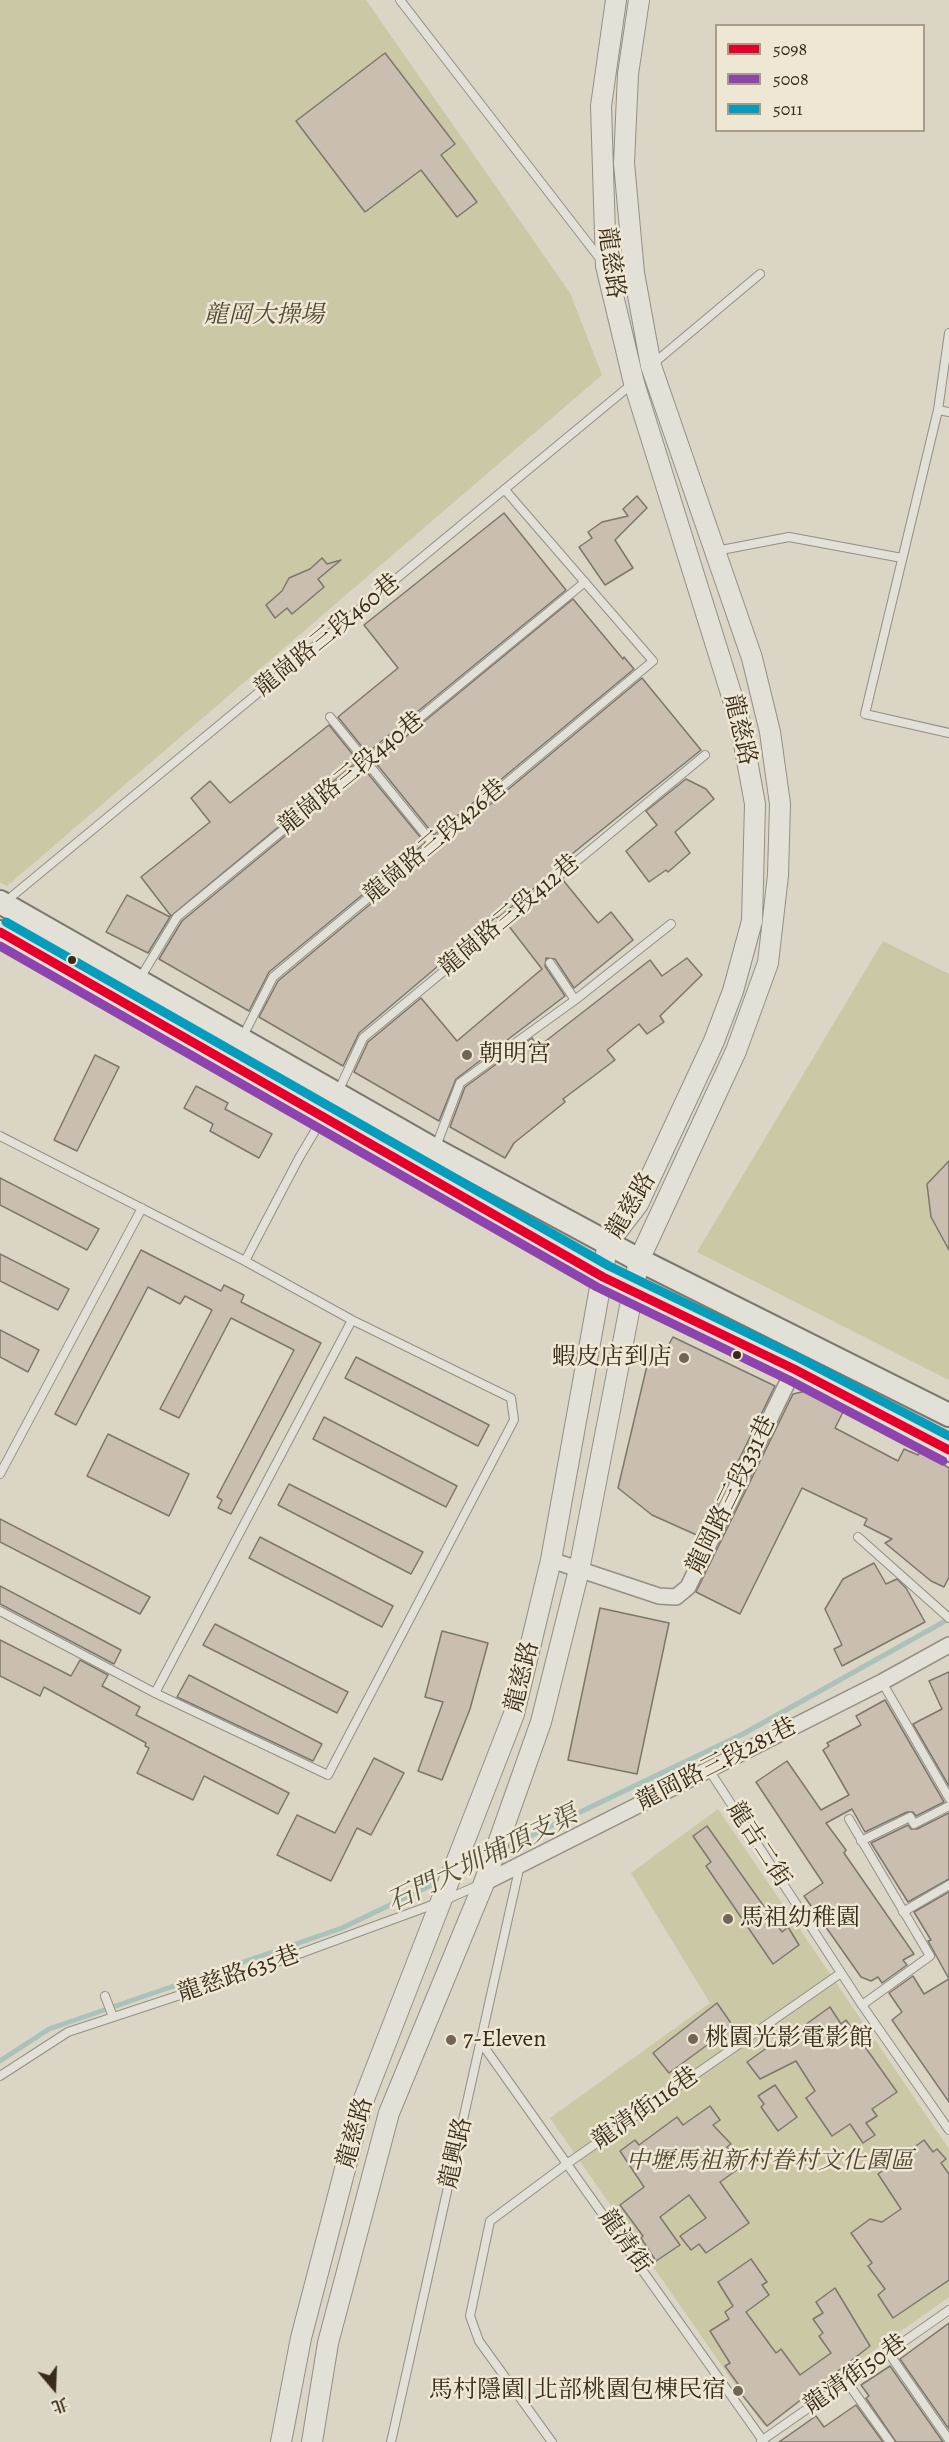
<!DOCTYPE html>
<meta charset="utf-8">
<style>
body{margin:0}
#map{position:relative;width:949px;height:2442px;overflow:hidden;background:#dad5c5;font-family:Alegreya,"Noto Serif TC",serif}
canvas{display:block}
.legend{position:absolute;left:715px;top:24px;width:210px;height:108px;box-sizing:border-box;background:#ede7d3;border:2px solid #a59c89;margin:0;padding:8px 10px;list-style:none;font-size:18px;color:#392b1b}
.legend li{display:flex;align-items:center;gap:12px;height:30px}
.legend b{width:30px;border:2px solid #a59c89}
.north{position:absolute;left:24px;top:2358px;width:60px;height:60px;-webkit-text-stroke:4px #ede7d3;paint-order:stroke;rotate:161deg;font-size:16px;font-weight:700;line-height:24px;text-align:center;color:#392b1b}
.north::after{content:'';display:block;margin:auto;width:21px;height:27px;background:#392b1b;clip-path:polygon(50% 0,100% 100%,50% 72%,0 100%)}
</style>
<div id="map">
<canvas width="949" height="2442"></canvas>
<ul class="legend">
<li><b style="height:8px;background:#e4002b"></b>5098</li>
<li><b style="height:8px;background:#8e44ad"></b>5008</li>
<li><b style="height:8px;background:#069cbc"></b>5011</li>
</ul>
<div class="north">北</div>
</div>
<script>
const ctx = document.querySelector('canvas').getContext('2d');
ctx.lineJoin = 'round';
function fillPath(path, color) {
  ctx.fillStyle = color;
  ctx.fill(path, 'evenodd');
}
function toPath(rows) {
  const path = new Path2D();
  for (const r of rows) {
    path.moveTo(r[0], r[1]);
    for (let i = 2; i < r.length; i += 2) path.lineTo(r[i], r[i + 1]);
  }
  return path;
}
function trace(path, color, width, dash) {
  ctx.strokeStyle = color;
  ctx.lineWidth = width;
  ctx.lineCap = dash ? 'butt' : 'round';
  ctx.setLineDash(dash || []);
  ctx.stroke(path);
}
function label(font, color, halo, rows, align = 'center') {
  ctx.font = font + ' Alegreya,"Noto Serif TC",serif';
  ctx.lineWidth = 5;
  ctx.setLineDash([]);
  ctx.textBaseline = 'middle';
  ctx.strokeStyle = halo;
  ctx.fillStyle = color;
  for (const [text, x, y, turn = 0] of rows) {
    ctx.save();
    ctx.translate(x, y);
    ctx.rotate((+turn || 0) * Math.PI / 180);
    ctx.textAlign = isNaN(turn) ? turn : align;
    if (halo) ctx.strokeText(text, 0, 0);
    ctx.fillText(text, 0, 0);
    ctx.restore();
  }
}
const green = toPath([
 [0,0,366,0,570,293,602,375,7,886,0,882],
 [883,941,949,974,949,1380,697,1252],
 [718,1809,949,2149,949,2297,767,2426,763,2425,550,2118,710,2003,631,1873]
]);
const stream = toPath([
 [503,1849,743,1734,949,1619],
 [460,1870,487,1857],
 [0,2061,49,2029,342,1928,444,1879]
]);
const building = toPath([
 [385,53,455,144,441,155,477,202,457,217,421,170,365,212,296,121,385,53],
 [637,496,647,508,615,540,633,568,605,585,579,547,592,538,588,532,602,522,628,516,623,509,637,496],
 [504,513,566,590,367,753,338,717,398,668,364,625,504,513],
 [322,558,327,564,341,560,318,579,324,587,292,614,287,608,275,618,266,605,282,591,289,578,310,569,322,558],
 [573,599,623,659,624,657,634,669,434,835,375,762,573,599],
 [642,678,701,750,583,845,554,869,555,871,498,918,496,917,359,1033,343,1066,259,1017,278,981,642,678],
 [329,725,358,761,171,916,141,877,210,822,191,798,210,781,230,803,329,725],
 [365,770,425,843,269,972,249,1011,159,959,182,921,365,770],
 [686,779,706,789,714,799,675,832,690,853,668,872,666,870,649,882,626,851,657,825,646,811,686,779],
 [563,880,598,923,611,912,633,940,574,988,555,959,546,958,545,966,565,996,456,1079,439,1121,354,1072,368,1042,421,998,457,1041,542,969,508,925,563,880],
 [127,895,170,917,148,953,106,932,127,895],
 [687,958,702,975,660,1016,664,1022,647,1034,639,1024,607,1050,615,1060,563,1099,565,1102,514,1143,505,1158,450,1127,465,1087,532,1038,538,1047,650,960,662,976,687,958],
 [95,1055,119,1067,77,1151,54,1140,95,1055],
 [196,1086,228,1103,225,1109,272,1134,259,1158,210,1131,213,1124,184,1108,196,1086],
 [949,1161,949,1250,931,1217,927,1184,949,1161],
 [0,1178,99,1229,87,1250,0,1205,0,1178],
 [141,1250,221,1291,224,1285,244,1295,241,1302,321,1343,231,1514,218,1508,222,1500,217,1497,294,1350,231,1318,179,1418,160,1409,212,1310,185,1296,180,1304,148,1287,76,1425,55,1414,141,1250],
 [0,1254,69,1289,58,1310,0,1281,0,1254],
 [0,1330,39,1350,28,1372,0,1357,0,1330],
 [673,1337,775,1386,701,1537,652,1515,618,1488,650,1353,660,1360,673,1337],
 [356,1357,489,1425,478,1446,345,1378,356,1357],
 [806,1391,844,1410,835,1428,898,1461,904,1449,918,1455,921,1451,949,1468,949,1577,944,1587,931,1581,885,1543,892,1539,864,1525,867,1519,802,1488,740,1614,696,1592,793,1394,806,1391],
 [324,1417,457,1486,446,1507,313,1439,324,1417],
 [108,1434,189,1474,169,1516,87,1476,108,1434],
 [289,1484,423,1552,411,1574,278,1505,289,1484],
 [0,1519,150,1597,140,1614,0,1542,0,1519],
 [260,1537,393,1606,382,1627,249,1558,260,1537],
 [874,1563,886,1584,897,1579,906,1588,925,1622,842,1666,834,1649,842,1645,825,1609,843,1579,874,1563],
 [0,1586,121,1650,114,1664,0,1604,0,1586],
 [600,1608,669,1623,637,1774,568,1760,600,1608],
 [215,1624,348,1692,337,1713,203,1645,215,1624],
 [442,1631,488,1643,470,1709,442,1780,418,1771,443,1702,425,1697,442,1631],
 [0,1640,71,1676,80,1660,108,1675,102,1686,140,1707,136,1715,289,1793,278,1814,204,1776,193,1800,137,1773,149,1748,145,1746,146,1743,44,1687,40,1696,0,1676,0,1640],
 [949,1672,949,1786,913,1724,942,1709,929,1681,949,1672],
 [189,1675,322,1744,313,1761,177,1697,189,1675],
 [885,1700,944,1802,916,1816,913,1812,907,1812,865,1832,852,1809,826,1823,846,1850,844,1853,914,1954,903,1960,907,1965,882,1983,878,1977,871,1981,861,1977,804,1896,823,1883,756,1782,787,1761,821,1810,849,1795,823,1750,829,1746,827,1743,861,1725,856,1716,885,1700],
 [374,1758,404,1773,371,1835,357,1828,331,1881,277,1855,297,1815,335,1833,374,1758],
 [949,1813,949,1879,908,1902,871,1843,908,1825,911,1829,917,1829,949,1813],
 [707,1826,782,1932,788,1927,799,1945,773,1964,706,1866,711,1862,693,1836,707,1826],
 [949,1892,949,2102,892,2020,902,2012,889,1993,913,1976,924,1994,949,1979,928,1941,931,1940,914,1912,949,1892],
 [717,2003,733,2026,669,2073,653,2053,717,2003],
 [830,2007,841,2024,846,2020,897,2092,872,2109,877,2116,866,2123,875,2135,863,2143,850,2124,832,2136,806,2098,815,2091,796,2061,760,2079,747,2062,771,2045,773,2048,830,2007],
 [775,2085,797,2117,778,2131,761,2107,764,2104,758,2096,775,2085],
 [710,2106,720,2120,713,2125,731,2144,727,2147,741,2167,720,2182,749,2223,706,2253,699,2244,691,2250,680,2236,706,2218,689,2195,660,2217,680,2245,656,2261,641,2238,643,2236,620,2205,644,2187,620,2151,635,2140,639,2145,677,2117,683,2125,710,2106],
 [924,2140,933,2152,937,2149,946,2159,941,2163,949,2174,949,2280,893,2318,878,2295,885,2289,868,2266,872,2263,851,2233,870,2219,882,2222,901,2209,878,2174,924,2140],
 [751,2259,767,2282,762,2285,769,2295,746,2312,776,2353,781,2349,800,2375,831,2353,819,2336,823,2333,813,2319,823,2313,816,2302,835,2288,870,2346,767,2426,735,2386,738,2384,725,2366,730,2363,710,2331,729,2319,725,2312,733,2306,718,2282,751,2259],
 [949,2323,949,2429,900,2359,949,2323],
 [890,2366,943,2442,896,2442,866,2398,869,2396,861,2385,890,2366],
 [856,2405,883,2442,779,2442,816,2416,824,2427,856,2405]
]);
const service = toPath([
 [400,0,601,260],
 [949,333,938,410,865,714,949,733],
 [654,363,760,274],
 [938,410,949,412],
 [716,551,789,537,902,558],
 [330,717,434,845],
 [5,902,632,384],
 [550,963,575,1000],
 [139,980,177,917,585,582],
 [242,1038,273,977,653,661,505,490],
 [0,1136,245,1261,352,1320,155,1693,0,1611],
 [435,1149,460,1083,575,1000,671,924],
 [245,1261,299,1158,337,1094,363,1038,705,755],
 [0,1474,142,1208],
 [858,1537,949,1618],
 [882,1682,949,1798],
 [155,1693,328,1775,514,1420,511,1398,352,1320],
 [709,1770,862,2005,949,2130],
 [849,1819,930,1956,862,2005],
 [861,1841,910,1817,914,1824,949,1806],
 [903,1912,949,1885],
 [105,1996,113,2017],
 [482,2044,764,2442],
 [0,2076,68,2032,244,1974,443,1901,479,1885],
 [888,2352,949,2440],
 [847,2382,890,2442],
 [761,2441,949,2310],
 [391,2442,520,1865],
 [552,2442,479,2341,470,2316,490,2221,568,2163,841,1973]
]);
const minor = toPath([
 [551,1560,659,1596,676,1597,688,1587,794,1369],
 [484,1883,882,1682,949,1645]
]);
const tertiary = toPath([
 [281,2442,301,2338,362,2104,514,1714,551,1560,608,1243,638,1204,714,1041,733,991,752,921,755,804,740,722,634,383,606,266,601,106,616,0],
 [312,2442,328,2343,389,2113,484,1883,541,1722,579,1570,639,1260,736,1051,768,963,778,875,780,804,770,732,752,658,651,366,634,273,624,163,628,74,639,0]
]);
const secondary = toPath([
 [0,902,435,1150,639,1260,949,1415],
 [0,932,603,1277,794,1369,949,1450]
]);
const bus1 = toPath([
 [0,932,603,1277,794,1369,949,1450]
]);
const bus2 = toPath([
 [0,946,597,1287,789,1380,943,1461]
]);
const bus3 = toPath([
 [6,922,609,1266,799,1358,949,1436]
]);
const markers = [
 [72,960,5,"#392b1b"],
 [467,1055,6,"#716656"],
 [737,1355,5,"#392b1b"],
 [684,1358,6,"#716656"],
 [728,1919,6,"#716656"],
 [693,2039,6,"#716656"],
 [451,2040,6,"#716656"],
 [738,2391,6,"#716656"]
];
const streetNames = [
 ["龍慈路",610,263,82],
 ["龍崗路三段460巷",328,636,-39],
 ["龍慈路",739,730,77],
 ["龍崗路三段440巷",352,774,-39],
 ["龍崗路三段426巷",436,842,-40],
 ["龍崗路三段412巷",510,916,-40],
 ["龍慈路",632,1206,-59],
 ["龍岡路三段331巷",732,1495,-64],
 ["龍慈路",523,1677,-76],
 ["龍岡路三段281巷",717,1765,-27],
 ["龍吉二街",758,1845,57],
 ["龍慈路635巷",239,1975,-19],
 ["龍清街116巷",646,2109,-35],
 ["龍慈路",356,2133,-74],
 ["龍興路",457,2153,-77],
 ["龍清街",624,2242,55],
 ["龍清街50巷",856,2375,-35]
];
const parkNames = [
 ["龍岡大操場",264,316],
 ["中壢馬祖新村眷村文化園區",770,2162]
];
const poiNames = [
 ["朝明宮",479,1055],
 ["蝦皮店到店",672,1358,"right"],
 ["馬祖幼稚園",740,1919],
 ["桃園光影電影館",705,2039],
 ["7-Eleven",463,2040],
 ["馬村隱園|北部桃園包棟民宿",726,2391,"right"]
];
const waterNames = [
 ["石門大圳埔頂支渠",483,1860,-26]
];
fillPath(green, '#cac8a5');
trace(stream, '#aac2b9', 5);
fillPath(building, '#cabeb0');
trace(building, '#7c776d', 1.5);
trace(service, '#938f84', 10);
trace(minor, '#938f84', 18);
trace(tertiary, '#938f84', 22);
trace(secondary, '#7c776d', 26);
trace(service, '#e3e0d8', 8);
trace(minor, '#e3e0d8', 15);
trace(tertiary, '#e3e0d8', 20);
trace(secondary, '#e3e0d8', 22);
trace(bus1, '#e4002b', 9);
trace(bus2, '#8e44ad', 9);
trace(bus3, '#069cbc', 9);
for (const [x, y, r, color] of markers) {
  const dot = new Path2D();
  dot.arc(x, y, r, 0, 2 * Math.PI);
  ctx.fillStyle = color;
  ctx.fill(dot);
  trace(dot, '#ede7d3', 2);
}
label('24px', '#392b1b', '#ede7d3', streetNames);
label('italic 24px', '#534831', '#ede7d3', parkNames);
label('24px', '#392b1b', '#ede7d3', poiNames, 'left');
label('italic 26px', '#504f41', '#ede7d3', waterNames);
</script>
